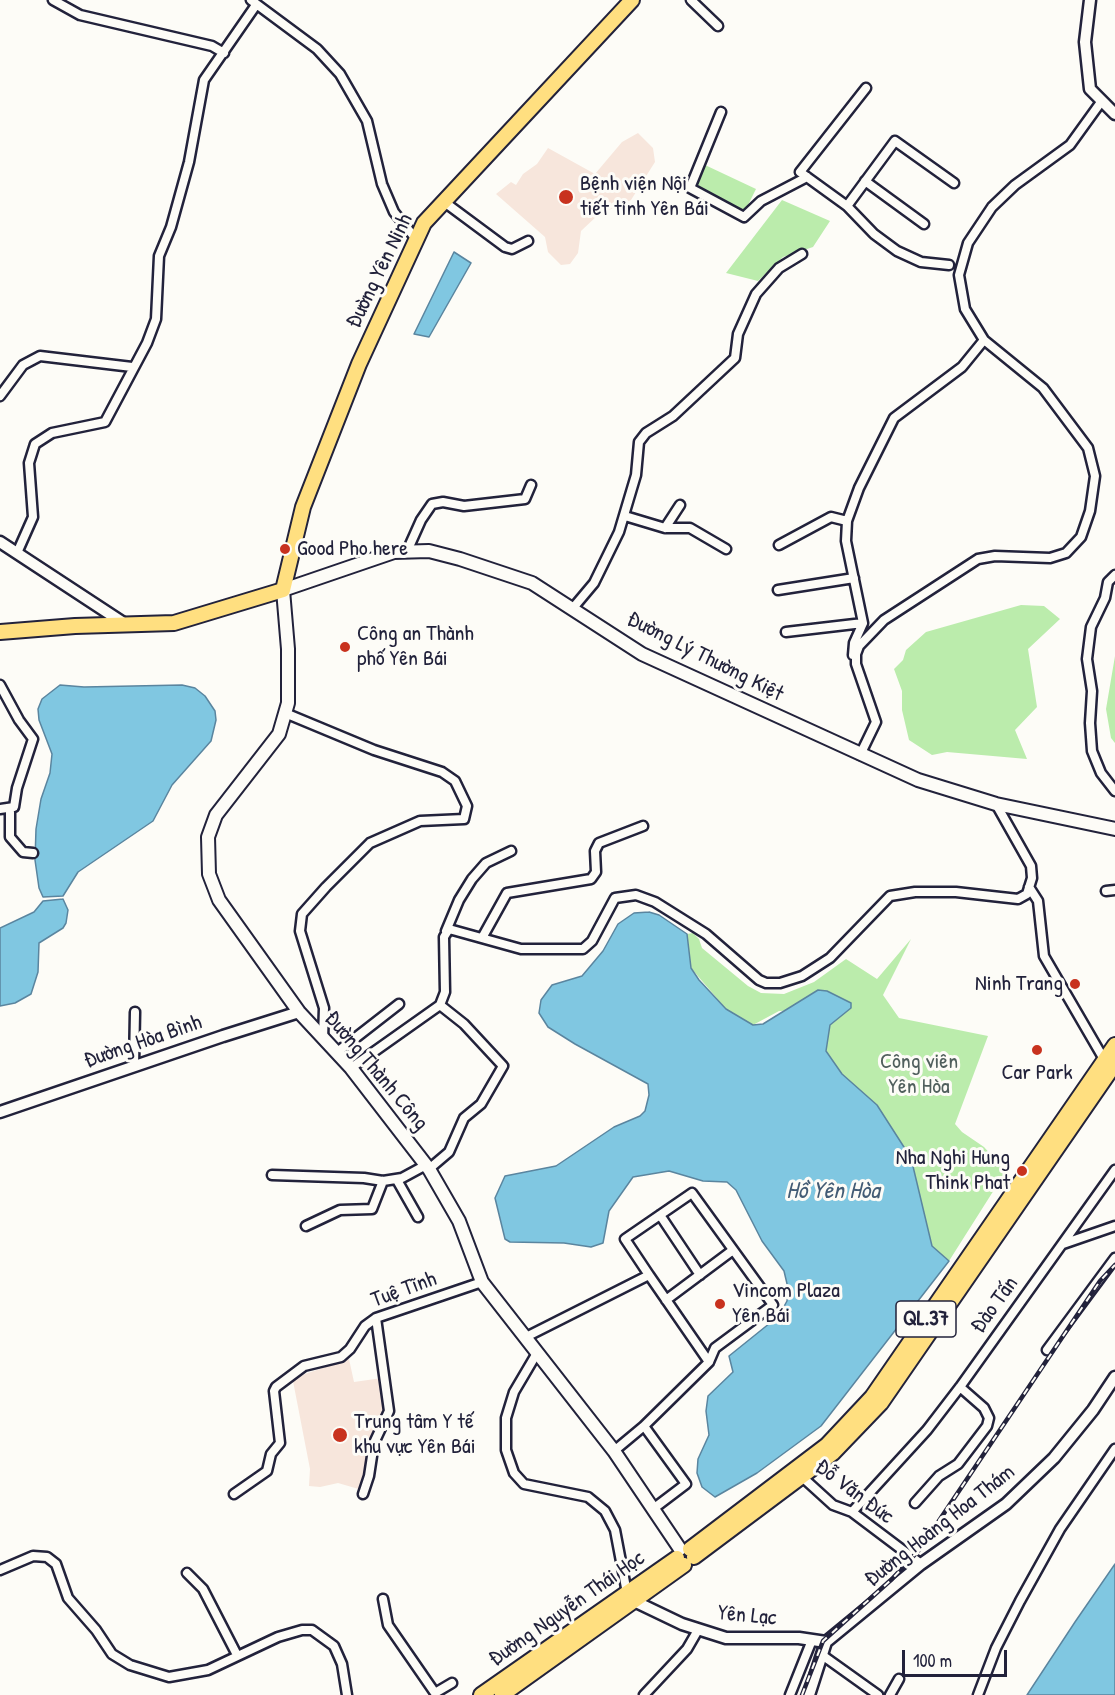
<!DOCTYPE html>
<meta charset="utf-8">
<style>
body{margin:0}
#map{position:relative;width:1115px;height:1695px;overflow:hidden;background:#fdfcf7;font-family:"Patrick Hand",sans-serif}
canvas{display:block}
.scale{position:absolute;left:902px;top:1650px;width:105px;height:27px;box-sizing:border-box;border:3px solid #22223b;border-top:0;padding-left:8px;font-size:18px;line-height:21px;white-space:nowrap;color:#22223b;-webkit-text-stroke:4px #fdfcf7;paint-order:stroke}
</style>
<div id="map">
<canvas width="1115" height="1695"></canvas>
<div class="scale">100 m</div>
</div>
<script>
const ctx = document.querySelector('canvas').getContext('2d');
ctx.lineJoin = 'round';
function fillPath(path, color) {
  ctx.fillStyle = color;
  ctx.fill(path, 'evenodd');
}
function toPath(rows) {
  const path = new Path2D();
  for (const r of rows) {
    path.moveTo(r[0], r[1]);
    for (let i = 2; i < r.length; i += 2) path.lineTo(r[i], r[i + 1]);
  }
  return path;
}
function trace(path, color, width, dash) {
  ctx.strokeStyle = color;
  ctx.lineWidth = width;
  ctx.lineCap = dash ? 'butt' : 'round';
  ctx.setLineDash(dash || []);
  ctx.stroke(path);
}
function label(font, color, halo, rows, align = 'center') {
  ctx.font = font + ' "Patrick Hand",sans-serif';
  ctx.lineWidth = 6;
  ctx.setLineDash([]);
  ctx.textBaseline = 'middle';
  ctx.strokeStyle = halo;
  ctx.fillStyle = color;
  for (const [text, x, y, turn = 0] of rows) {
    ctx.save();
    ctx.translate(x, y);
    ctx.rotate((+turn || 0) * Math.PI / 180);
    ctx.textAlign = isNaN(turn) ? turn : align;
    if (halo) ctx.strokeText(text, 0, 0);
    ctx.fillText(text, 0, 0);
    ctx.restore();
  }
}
const built = toPath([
 [638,133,653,148,655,162,631,200,598,215,581,231,578,253,570,264,561,265,548,252,545,237,496,194,511,182,516,185,523,174,537,164,548,148,595,174,622,142],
 [349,1359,354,1382,382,1378,388,1411,366,1481,362,1490,338,1483,320,1487,309,1486,310,1469,293,1381,305,1374]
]);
const green = toPath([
 [705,165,756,189,745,211,694,188],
 [782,200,830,221,813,247,783,257,758,281,726,273],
 [1021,605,1044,606,1060,619,1028,649,1037,707,1015,730,1027,759,947,752,932,755,909,740,902,710,902,691,894,669,903,660,906,650,926,632],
 [1115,656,1115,743,1111,738,1106,709],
 [693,933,699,939,702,948,748,986,761,993,784,994,814,982,846,959,877,979,911,939,883,995,899,1018,988,1036,955,1124,962,1132,984,1147,1006,1171,949,1261,932,1246,911,1158,877,1105,842,1074,826,1051,830,1025,851,1008,779,1011,753,1025,726,1009,691,968,687,934]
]);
const water = toPath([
 [454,252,471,263,429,337,414,334,454,252],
 [60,685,84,687,182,685,195,688,205,696,215,711,216,720,211,741,172,785,153,821,78,872,63,896,43,897,39,888,35,860,36,829,41,799,50,773,52,754,39,720,38,709,42,699,60,685],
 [63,899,68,910,66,923,63,928,39,943,38,972,31,994,15,1003,0,1006,0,928,34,912,43,901,63,899],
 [649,912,659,915,687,934,691,968,699,980,726,1009,753,1025,763,1024,818,990,827,991,851,1003,851,1008,830,1025,826,1051,842,1074,877,1105,911,1158,932,1246,949,1261,821,1426,757,1473,715,1497,702,1487,697,1473,698,1459,709,1435,706,1411,708,1396,733,1372,729,1356,775,1319,782,1310,787,1301,788,1288,784,1271,762,1241,736,1190,727,1182,703,1181,669,1171,633,1177,609,1211,603,1243,591,1247,564,1243,510,1242,505,1239,495,1198,505,1176,556,1166,614,1127,640,1116,645,1111,649,1095,648,1084,575,1044,548,1027,539,1013,541,1000,552,985,582,976,603,951,618,924,634,913,649,912],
 [1115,1564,1115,1695,1027,1695,1075,1622,1115,1564]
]);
const minor = toPath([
 [53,0,80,15,212,46,224,53],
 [251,0,317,49,340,74,367,121,382,184,394,212,416,239],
 [691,0,718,26],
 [866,88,800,172,847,206,874,234,897,251,921,262,949,265],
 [721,112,690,188,744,217,761,201,807,177],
 [865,181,924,224],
 [443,201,505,247,512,249,528,241],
 [847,206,895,141,954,183],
 [0,396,23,365,40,356,132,367],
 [625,516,665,528,690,528,726,549],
 [665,528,680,505],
 [779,545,831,517,847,521],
 [408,549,421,520,432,504,443,502,464,506,525,499,531,485],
 [17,553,33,517,29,463,35,444,52,433,105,422,147,343,156,319,159,256,171,227,189,162,204,80,256,5],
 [1115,575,1108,582,1105,598,1091,627,1087,659,1092,691,1090,723,1092,751,1101,773,1115,791],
 [778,590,854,578],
 [573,608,594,583,619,532,636,475,639,442,646,433,673,416,735,358,738,334,756,294,779,268,802,254],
 [786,632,863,623],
 [853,655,854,643,863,623,846,541,847,521,859,488,894,418,962,367,984,340],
 [0,685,19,720,33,739,17,788,14,807,0,809],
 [285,713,374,750,442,772,455,781,467,806,464,819,420,821,370,843,326,887,302,914,300,931,324,1008,323,1039],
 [860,755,876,722,856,664,856,654,859,646,884,620,978,559,995,556,1050,558,1066,553,1081,537,1090,511,1095,476,1088,448,1043,388,984,340,965,309,959,275,968,243,992,207,1015,185,1070,145,1101,102],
 [10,809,10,837,23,852,33,853],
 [1029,887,1038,901,1044,956,1105,1061],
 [1106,891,1115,890],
 [446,931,459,900,472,879,486,863,511,851],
 [482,938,507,893,591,879,596,872,595,851,599,843,643,826],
 [336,1053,399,1004],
 [134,1066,135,1012],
 [351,1068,440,1005,445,992,444,937,449,929,521,949,583,949,592,941,615,898,636,895,655,902,706,934,759,980,766,983,780,983,802,976,830,958,890,896,915,892,956,892,1018,899,1027,894,1032,878,1031,866,996,804],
 [429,1169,449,1152,464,1118,481,1104,503,1066,464,1024,440,1005],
 [272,1175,364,1178,383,1181,402,1178,426,1165],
 [397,1180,418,1217],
 [660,1215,700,1275],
 [306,1226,340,1210,372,1209,383,1181],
 [1063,1244,1115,1226],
 [649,1275,625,1239,692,1193,773,1305,715,1348,709,1362,644,1426,686,1484,653,1509],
 [666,1300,733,1250],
 [526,1337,649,1275,709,1362],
 [1047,1350,1115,1258],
 [537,1353,514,1392,506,1418,506,1450,514,1473,524,1484,588,1497,605,1511,615,1530,627,1593],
 [614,1451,644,1426],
 [800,1475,833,1505,852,1512,921,1564],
 [234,1494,267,1471,271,1454,280,1443,274,1391,276,1387,304,1366,341,1357,350,1349,365,1326,376,1318,482,1282],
 [363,1494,369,1476,374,1443,389,1411,376,1318],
 [915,1503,939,1476,958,1464,987,1426,989,1418,984,1408,960,1387],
 [852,1512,927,1430,960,1387,1115,1170],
 [0,1570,33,1556,47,1557,56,1564,68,1598,96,1630,112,1654,130,1665,169,1677,208,1670,278,1637,302,1630,312,1630,334,1646,342,1664,347,1695],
 [187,1573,203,1589,237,1655],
 [383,1599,388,1625,435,1693,452,1683],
 [822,1655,878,1695],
 [644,1695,687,1649,698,1630],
 [790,1695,812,1640],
 [890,1695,899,1679],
 [978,1695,996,1648,1020,1601,1060,1529,1115,1449]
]);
const tertiary = toPath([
 [1090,0,1085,42,1090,89,1115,114],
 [0,542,125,624],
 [0,1112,223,1036,299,1012],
 [634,1601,682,1624,726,1638,799,1638,826,1642],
 [809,1695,826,1642,921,1564,1006,1504,1054,1458,1093,1410,1115,1377]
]);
const secondary = toPath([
 [680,1549,614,1451,482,1282,459,1221,429,1169,351,1068,299,1012,219,900,209,874,208,837,216,815,279,734,288,703,288,649,283,590,394,552,429,551,460,559,532,583,642,654,918,780,996,804,1115,829]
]);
const primary = toPath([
 [0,632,75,626,174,623,283,590,303,507,359,364,424,223,632,0],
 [690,1549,827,1445,872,1397,1115,1045],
 [694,1557,833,1453,881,1403,1115,1064],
 [481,1695,677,1558],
 [502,1695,684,1565]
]);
const rail = toPath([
 [802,1695,823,1641,892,1579,920,1549,1100,1281,1115,1265]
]);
const markers = [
 [566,197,8,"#c8321e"],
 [285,549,6,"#c8321e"],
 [345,647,6,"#c8321e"],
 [1075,984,6,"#c8321e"],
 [1037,1050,6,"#c8321e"],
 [1022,1171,6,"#c8321e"],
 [720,1304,6,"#c8321e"],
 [340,1435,8,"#c8321e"]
];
const shields = [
 [926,1319,60]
];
const shieldNames = [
 ["QL.37",926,1319]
];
const poiNames = [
 ["Bệnh viện Nội",580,184],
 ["tiết tỉnh Yên Bái",580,209],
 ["Good Pho here",297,549],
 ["Công an Thành",357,634],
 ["phố Yên Bái",357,659],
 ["Ninh Trang",1063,984,"right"],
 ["Car Park",1037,1073,"center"],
 ["Nha Nghi Hung",1010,1158,"right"],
 ["Think Phat",1010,1183,"right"],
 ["Vincom Plaza",732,1291],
 ["Yên Bái",732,1316],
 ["Trung tâm Y tế",354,1422],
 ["khu vực Yên Bái",354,1447]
];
const streetNames = [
 ["Đường Yên Ninh",380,271,-64],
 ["Đường Lý Thường Kiệt",705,657,27],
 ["Đường Hòa Bình",143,1042,-19],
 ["Đường Thành Công",376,1071,50],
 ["Tuệ Tĩnh",404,1290,-20],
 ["Đào Tấn",995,1305,-54],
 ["Đỗ Văn Đức",854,1492,37],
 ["Đường Hoàng Hoa Thám",940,1526,-38],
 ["Đường Nguyễn Thái Học",567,1609,-35],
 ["Yên Lạc",747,1616,5]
];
const parkNames = [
 ["Công viên",919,1062],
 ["Yên Hòa",919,1087]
];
const waterNames = [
 ["Hồ Yên Hòa",833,1192]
];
fillPath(built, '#f7e6dc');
fillPath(green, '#bbecac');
fillPath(water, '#80c7e1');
trace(water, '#5a859f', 1.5);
trace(minor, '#22223b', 13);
trace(tertiary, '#22223b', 15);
trace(secondary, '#22223b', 16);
trace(primary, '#22223b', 18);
trace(minor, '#fdfcf7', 8);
trace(tertiary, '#fdfcf7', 10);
trace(secondary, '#fdfcf7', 12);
trace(primary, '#ffdf80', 14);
trace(rail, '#22223b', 4.5);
trace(rail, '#fdfcf7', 2, [7]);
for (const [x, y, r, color] of markers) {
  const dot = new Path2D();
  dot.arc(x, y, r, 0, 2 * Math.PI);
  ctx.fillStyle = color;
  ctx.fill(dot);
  trace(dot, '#fdfcf7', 2);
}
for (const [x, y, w] of shields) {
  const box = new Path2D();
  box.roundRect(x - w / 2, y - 18, w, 36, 4.5);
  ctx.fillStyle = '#fdfcf7';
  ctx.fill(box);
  trace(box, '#22223b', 1.5);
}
label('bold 21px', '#22223b', null, shieldNames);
label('22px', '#22223b', '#fdfcf7', poiNames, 'left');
label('22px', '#22223b', '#fdfcf7', streetNames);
label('22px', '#505f5d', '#fdfcf7', parkNames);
label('italic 24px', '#435c75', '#fdfcf7', waterNames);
</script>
